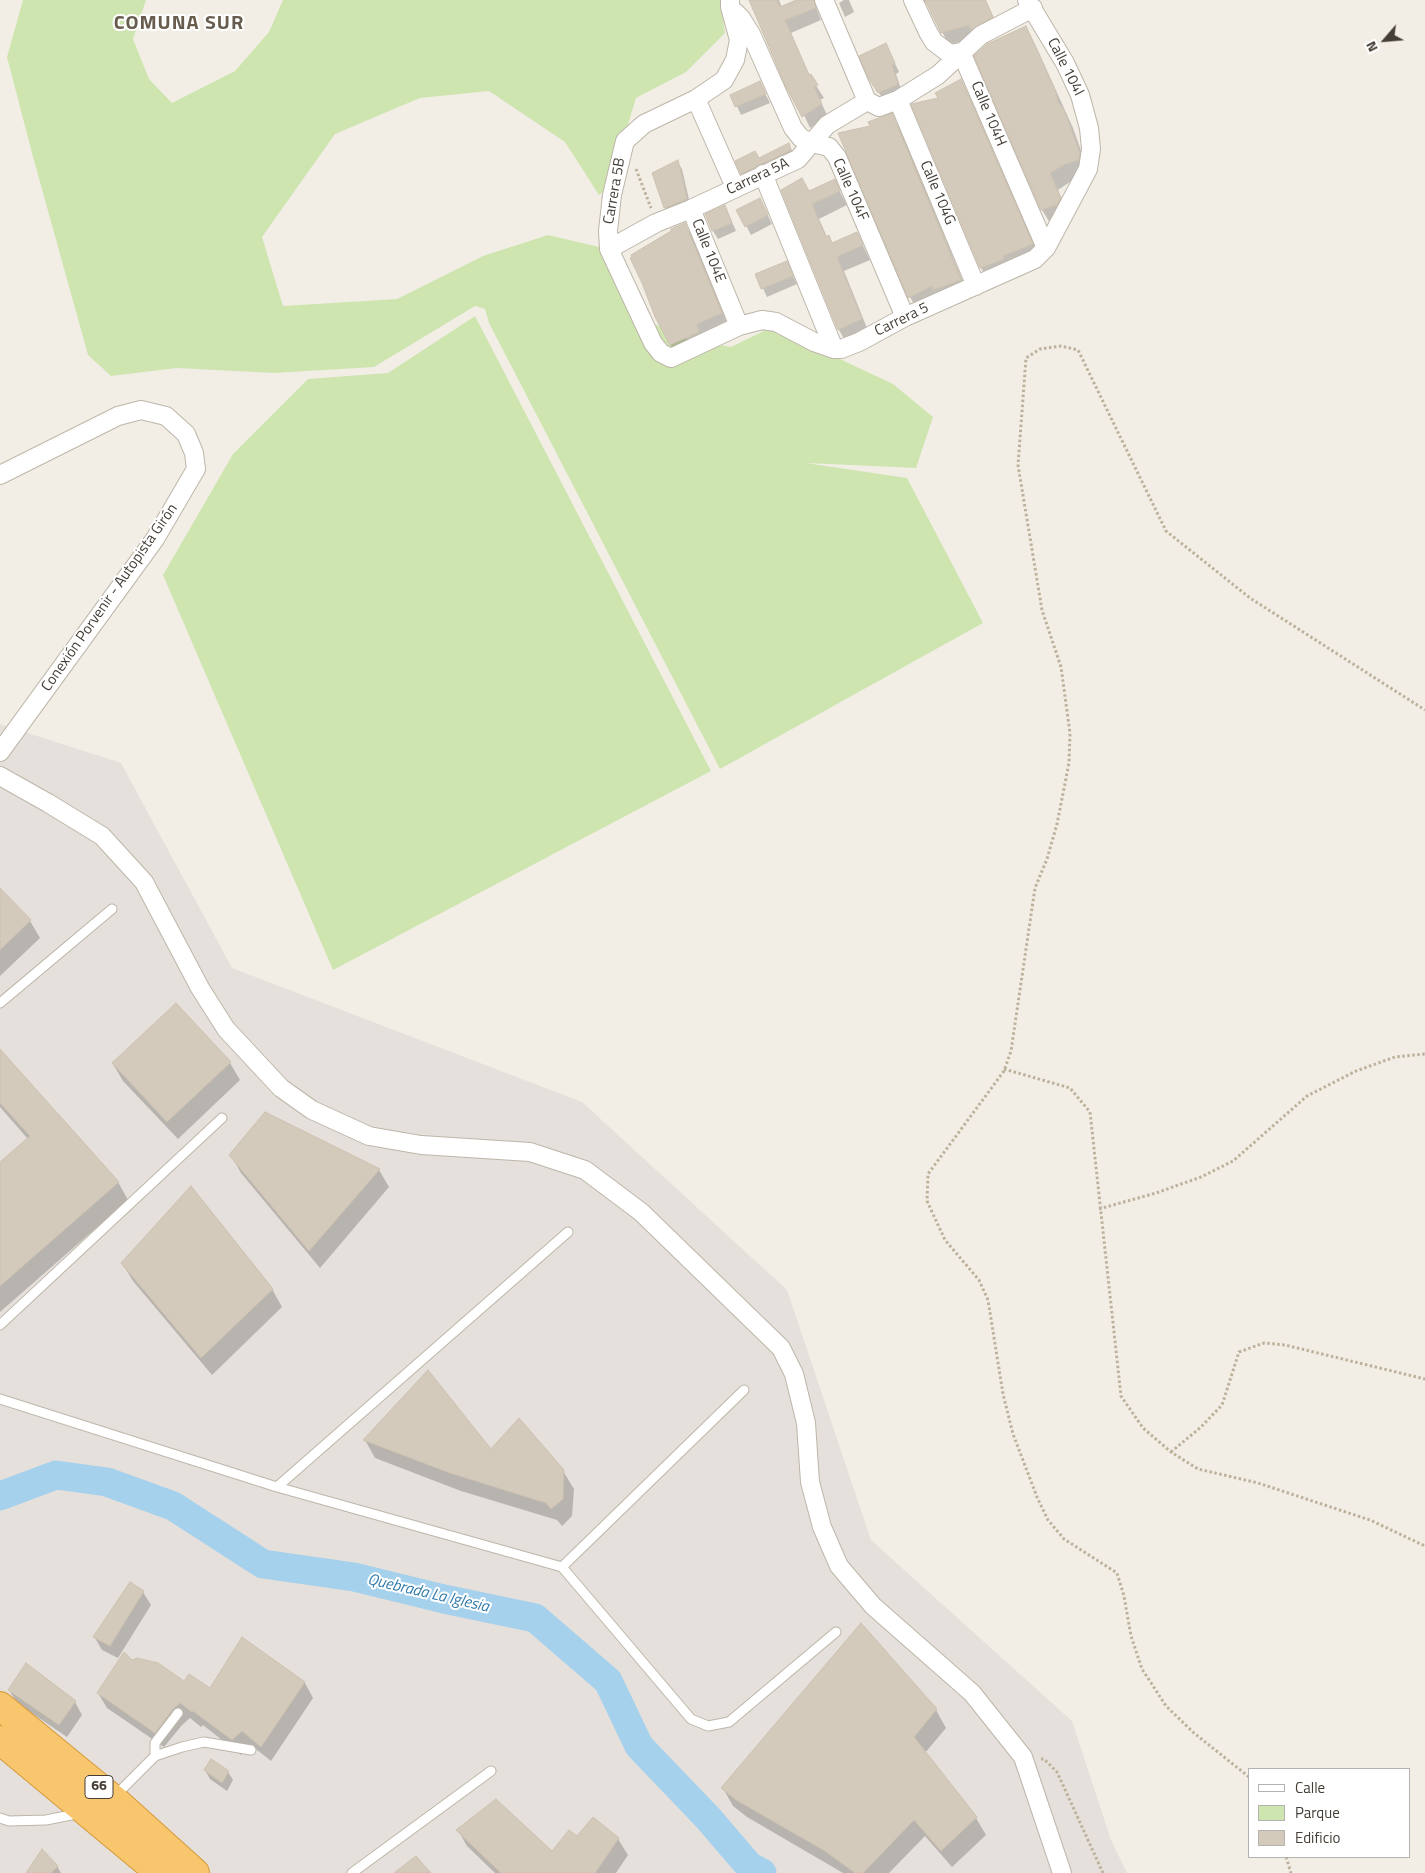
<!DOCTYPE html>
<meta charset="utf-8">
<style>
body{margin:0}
#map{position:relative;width:1425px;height:1873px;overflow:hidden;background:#f2eee6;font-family:"Titillium Web",sans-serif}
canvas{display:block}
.legend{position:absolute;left:1248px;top:1768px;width:162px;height:90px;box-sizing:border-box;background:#fff;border:1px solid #b5b2af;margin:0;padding:6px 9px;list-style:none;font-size:15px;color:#453e36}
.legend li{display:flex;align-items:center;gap:10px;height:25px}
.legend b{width:25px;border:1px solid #b5b2af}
.north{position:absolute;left:1360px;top:15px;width:50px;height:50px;-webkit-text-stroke:4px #fff;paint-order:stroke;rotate:243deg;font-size:14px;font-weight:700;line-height:20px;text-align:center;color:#453e36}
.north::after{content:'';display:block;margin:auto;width:18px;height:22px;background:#453e36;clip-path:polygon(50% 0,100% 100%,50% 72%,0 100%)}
</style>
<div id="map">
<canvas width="1425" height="1873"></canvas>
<ul class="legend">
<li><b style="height:6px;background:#fff"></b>Calle</li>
<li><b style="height:14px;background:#cfe5b0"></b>Parque</li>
<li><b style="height:14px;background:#d3cabc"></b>Edificio</li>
</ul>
<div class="north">N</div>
</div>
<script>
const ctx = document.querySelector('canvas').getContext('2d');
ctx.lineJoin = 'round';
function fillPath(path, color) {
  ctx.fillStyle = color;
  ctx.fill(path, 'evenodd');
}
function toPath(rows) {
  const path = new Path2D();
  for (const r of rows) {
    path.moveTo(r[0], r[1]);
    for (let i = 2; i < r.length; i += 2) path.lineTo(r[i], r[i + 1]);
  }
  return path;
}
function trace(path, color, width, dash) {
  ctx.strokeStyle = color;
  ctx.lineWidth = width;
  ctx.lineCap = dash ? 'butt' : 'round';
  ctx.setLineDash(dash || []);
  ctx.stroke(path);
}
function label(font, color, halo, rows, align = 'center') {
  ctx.font = font + ' "Titillium Web",sans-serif';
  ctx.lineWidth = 4;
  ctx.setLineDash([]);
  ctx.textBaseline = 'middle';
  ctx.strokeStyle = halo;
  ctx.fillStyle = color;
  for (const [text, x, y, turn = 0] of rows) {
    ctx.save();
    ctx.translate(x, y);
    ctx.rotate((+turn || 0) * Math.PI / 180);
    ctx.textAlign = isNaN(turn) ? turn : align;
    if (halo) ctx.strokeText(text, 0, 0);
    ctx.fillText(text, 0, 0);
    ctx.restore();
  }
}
const industrial = toPath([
 [0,724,121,763,232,968,582,1102,787,1290,871,1540,1072,1721,1111,1840,1127,1873,0,1873]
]);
const green = toPath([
 [23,0,146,0,133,39,149,79,172,103,235,71,269,32,283,0,720,0,725,33,686,72,636,98,609,187,599,195,565,142,489,91,420,98,335,134,262,237,283,306,397,299,483,256,548,235,599,247,618,281,644,319,689,340,731,347,772,327,893,384,933,417,916,468,806,463,907,478,983,623,720,769,489,323,485,309,475,306,374,367,274,373,177,368,111,376,88,355,33,157,7,57],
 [475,316,711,771,333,970,163,575,233,454,308,379,388,373]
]);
const shadow = toPath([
 [750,0,779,0,782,8,798,0,812,0,816,7,821,20,791,33,810,76,824,98,820,100,828,117,810,128],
 [844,0,849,0,854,12,845,17,839,3],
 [921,0,986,0,999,30,949,45,927,3],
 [1026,28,1035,44,1073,128,1088,170,1058,190,1069,215,1052,226,1042,210,976,56],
 [890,53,899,72,896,74,902,92,884,101,870,78],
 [961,81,970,98,1041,261,991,284,981,268,913,105,939,99],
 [760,83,770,103,741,115,732,95],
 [892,115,901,131,969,296,919,313,910,297,871,126],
 [789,145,796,158,747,182,742,173,759,160],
 [677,161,682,169,691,208,670,216,665,208,653,174],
 [834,181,847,205,819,219,827,237,833,244,857,233,870,260,844,271,869,333,847,344,839,330,783,191,809,193],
 [760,199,772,224,751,235,738,210],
 [729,215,736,231,718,239,713,231],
 [685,224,692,236,728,325,677,356,670,344],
 [786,262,797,284,767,297,757,275],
 [0,890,30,921,40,938,0,976],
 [0,1051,118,1182,128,1200,0,1312,0,1164,28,1139,0,1107],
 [230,1063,240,1080,178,1139,123,1081,113,1064],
 [231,1155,379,1170,389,1187,320,1268,241,1173],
 [122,1263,272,1289,282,1307,212,1375,133,1281],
 [365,1440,491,1451,563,1471,574,1489,572,1516,562,1526,557,1520,461,1491,375,1458],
 [131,1584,143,1592,151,1605,118,1658,102,1650,95,1638],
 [132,1661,184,1683,210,1689,305,1683,313,1698,271,1761,251,1745,241,1755,203,1725,201,1727,190,1718,182,1725,164,1747,107,1708,98,1693],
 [9,1690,75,1702,82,1715,67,1737,17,1703],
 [936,1710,946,1728,925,1753,976,1818,986,1835,952,1867,925,1836,889,1873,843,1873,747,1817,733,1806,723,1788],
 [211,1761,228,1772,233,1780,227,1791,210,1779,205,1770],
 [458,1830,552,1853,618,1839,628,1855,616,1873,495,1873,467,1846],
 [57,1866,61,1873,28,1873]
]);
const river = toPath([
 [0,1496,56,1475,107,1482,173,1506,263,1564,354,1577,444,1599,535,1618,608,1681,639,1746,708,1818,749,1866,762,1873]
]);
const building = toPath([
 [749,0,777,0,780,7,796,0,814,0,816,8,785,20,809,75,811,74,818,85,814,87,822,104,802,117,786,87,749,0],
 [925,0,985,0,993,17,971,30,969,25,941,33,925,0],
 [1026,26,1056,92,1058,102,1064,110,1080,153,1079,160,1065,164,1050,173,1061,198,1057,205,1041,210,974,56,987,44,1026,26],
 [886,43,895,63,892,65,898,84,878,93,869,79,859,56,886,43],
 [961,79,1033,244,1003,256,1004,259,980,268,911,104,938,98,935,93,961,79],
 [760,81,766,94,735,107,730,95,760,81],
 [892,113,961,280,933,290,932,286,908,298,838,133,870,126,868,122,892,113],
 [789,143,791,150,741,174,735,161,755,151,759,158,789,143],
 [678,160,687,199,664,208,652,173,678,160],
 [802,178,809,191,835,179,840,191,812,204,826,237,829,235,832,243,857,232,863,245,837,257,862,319,838,330,781,190,802,178],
 [760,198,768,215,745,227,736,210,760,198],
 [725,205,732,223,712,231,705,214,725,205],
 [685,223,722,313,697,324,699,332,670,345,655,317,642,283,630,258,632,257,631,255,671,231,671,229,685,223],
 [787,261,793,276,761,289,755,274,787,261],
 [0,888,31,920,0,950,0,888],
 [176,1003,231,1062,167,1122,112,1063,176,1003],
 [0,1049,119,1182,0,1286,0,1162,30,1136,0,1103,0,1049],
 [265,1112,380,1169,309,1251,229,1155,265,1112],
 [191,1186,273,1289,201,1358,121,1263,191,1186],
 [428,1370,491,1449,519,1418,564,1470,563,1499,551,1509,546,1503,450,1473,363,1440,428,1370],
 [130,1582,144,1591,110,1646,93,1637,130,1582],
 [861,1623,937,1709,914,1737,977,1817,941,1851,914,1820,863,1873,855,1873,825,1851,736,1800,721,1788,861,1623],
 [242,1637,305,1682,261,1747,242,1731,232,1740,193,1711,192,1712,180,1703,173,1709,155,1733,97,1693,124,1652,132,1660,137,1658,158,1663,184,1681,189,1674,210,1688,242,1637],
 [26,1663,76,1701,59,1725,8,1690,26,1663],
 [211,1759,229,1771,222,1783,204,1770,211,1759],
 [496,1799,552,1851,569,1830,577,1836,593,1817,619,1838,595,1873,501,1873,456,1830,496,1799],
 [42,1849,58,1866,51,1873,26,1873,42,1849],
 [416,1856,431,1873,394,1873,416,1856]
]);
const path = toPath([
 [636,169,651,208],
 [1004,1069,1070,1088,1090,1112,1121,1396,1143,1428,1171,1452,1198,1469,1258,1483,1370,1520,1425,1546],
 [1099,1209,1156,1193,1201,1177,1233,1161,1307,1096,1356,1071,1395,1057,1425,1054],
 [1171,1452,1201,1427,1222,1405,1239,1352,1264,1343,1285,1345,1425,1379],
 [1041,1759,1044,1759,1057,1772,1103,1873],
 [1249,1777,1194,1733,1166,1706,1142,1669,1131,1636,1124,1596,1117,1573,1064,1539,1048,1520,1037,1497,1013,1434,1003,1394,988,1300,979,1280,945,1240,927,1201,928,1174,1004,1071,1011,1051,1035,888,1047,859,1057,824,1069,763,1070,733,1061,667,1042,610,1018,465,1026,358,1040,349,1061,346,1078,350,1166,531,1250,598,1425,710],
 [1286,1857,1291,1873]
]);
const lane = toPath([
 [0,1003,112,909],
 [0,1325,222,1118],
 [0,1399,277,1487,562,1567,691,1719,708,1726,729,1722,836,1632],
 [277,1487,568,1232],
 [562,1567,744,1390],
 [155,1756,155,1743,178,1713],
 [115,1796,155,1756,182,1747,204,1742,251,1750],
 [0,1818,9,1821,46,1820,81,1813],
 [352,1873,491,1771]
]);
const street = toPath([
 [730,0,730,7,739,40,735,60,724,80,696,99,644,124,625,141,612,195,608,231,609,249,653,343,661,353,671,358,739,326,762,320,776,322,814,342,834,349,841,349,859,342,905,317,1035,259,1046,248,1088,169,1091,149,1089,128,1080,95,1065,63,1027,0],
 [824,0,867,101,879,107,898,100,938,75,981,35,1033,8],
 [913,0,928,32,934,42,950,54,961,52,1046,248],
 [735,12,741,18,751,34,793,128,801,138,812,143,829,147,837,157,905,317],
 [696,99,735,187],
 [898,100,976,286],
 [763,174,834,349],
 [691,209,739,326],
 [609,249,656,223,691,209,798,159,827,125,867,101],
 [0,475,118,416,141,410,166,416,186,434,194,453,196,469,155,539,0,752],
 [0,776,48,803,102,836,144,882,200,988,226,1029,281,1088,312,1110,369,1136,421,1145,530,1152,585,1170,641,1212,781,1348,794,1374,806,1423,810,1482,822,1527,839,1566,873,1606,972,1693,1023,1757,1062,1873]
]);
const highway = toPath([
 [0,1706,112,1798,195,1873],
 [0,1740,160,1873]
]);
const shields = [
 [99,1787,28]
];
const shieldNames = [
 ["66",99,1787]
];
const streetNames = [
 ["Calle 104I",1065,67,63],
 ["Calle 104H",988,114,67],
 ["Carrera 5A",758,177,-25],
 ["Calle 104F",850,190,66],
 ["Carrera 5B",615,191,-80],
 ["Calle 104G",937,193,67],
 ["Calle 104E",708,251,68],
 ["Carrera 5",902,320,-26],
 ["Conexión Porvenir - Autopista Girón",110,598,-55]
];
const waterNames = [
 ["Quebrada La Iglesia",428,1594,13]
];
const districtNames = [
 ["COMUNA SUR",179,24]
];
fillPath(industrial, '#e5e0db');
fillPath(green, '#cfe5b0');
fillPath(shadow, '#0003');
trace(river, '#a5d1ed', 29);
fillPath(building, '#d3cabc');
trace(building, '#cec1b0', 1);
trace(lane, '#bdb6a9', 11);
trace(street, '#bdb6a9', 20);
trace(highway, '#d69a3c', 30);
trace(path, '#beb19b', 3, [2.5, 2.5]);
trace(lane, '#fff', 9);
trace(street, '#fff', 18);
trace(highway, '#f8c66c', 28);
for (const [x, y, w] of shields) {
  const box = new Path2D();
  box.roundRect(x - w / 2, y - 11.5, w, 23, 4);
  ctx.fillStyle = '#fff';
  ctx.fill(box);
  trace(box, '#453e36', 1);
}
label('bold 14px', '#453e36', null, shieldNames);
label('15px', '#453e36', '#fff', streetNames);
label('italic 16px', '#337cac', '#fff', waterNames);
ctx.letterSpacing = '1px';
label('bold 20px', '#675c4d', '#fff', districtNames);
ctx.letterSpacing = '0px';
</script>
